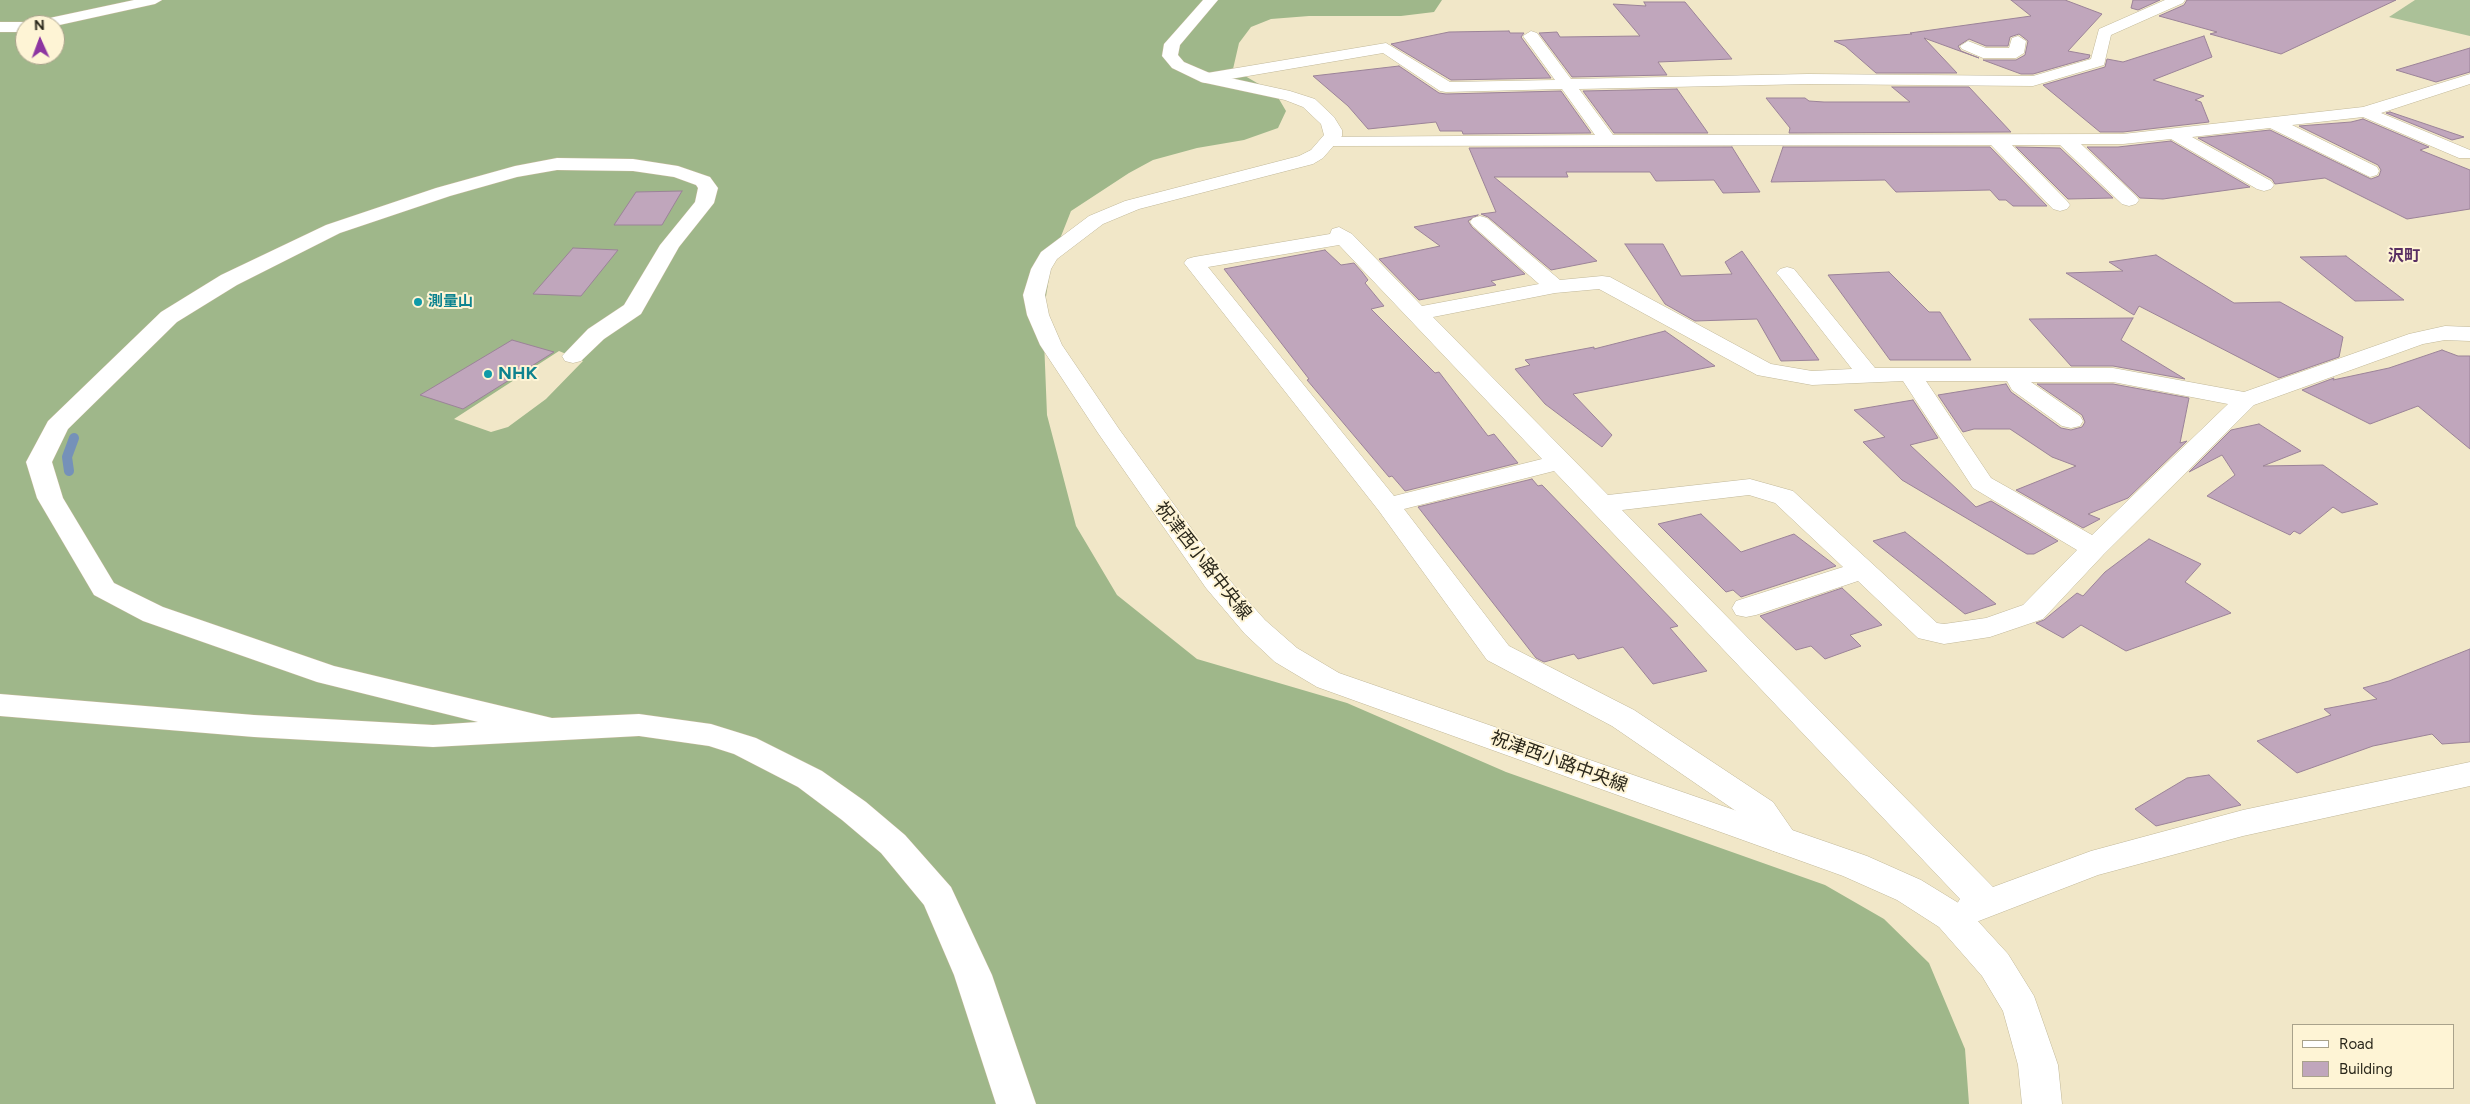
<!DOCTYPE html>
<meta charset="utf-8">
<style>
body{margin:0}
#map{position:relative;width:2470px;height:1104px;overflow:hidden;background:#f1e7c8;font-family:Figtree,sans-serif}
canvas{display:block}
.legend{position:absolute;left:2292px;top:1024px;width:162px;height:65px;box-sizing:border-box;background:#fef4d5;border:1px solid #a9a28b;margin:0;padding:6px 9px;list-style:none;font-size:15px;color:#2a271b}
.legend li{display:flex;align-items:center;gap:10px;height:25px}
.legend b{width:25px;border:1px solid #a9a28b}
.north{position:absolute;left:15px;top:15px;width:50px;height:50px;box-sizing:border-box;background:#fef4d5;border:1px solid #a9a28b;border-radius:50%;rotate:358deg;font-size:14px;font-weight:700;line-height:20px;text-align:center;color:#2a271b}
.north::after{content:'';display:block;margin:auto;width:18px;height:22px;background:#8d35a1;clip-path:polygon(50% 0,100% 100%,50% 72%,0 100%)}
</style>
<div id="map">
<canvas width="2470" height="1104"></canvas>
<ul class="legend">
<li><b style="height:6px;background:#fff"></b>Road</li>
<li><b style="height:14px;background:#c0a6bc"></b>Building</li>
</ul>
<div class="north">N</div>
</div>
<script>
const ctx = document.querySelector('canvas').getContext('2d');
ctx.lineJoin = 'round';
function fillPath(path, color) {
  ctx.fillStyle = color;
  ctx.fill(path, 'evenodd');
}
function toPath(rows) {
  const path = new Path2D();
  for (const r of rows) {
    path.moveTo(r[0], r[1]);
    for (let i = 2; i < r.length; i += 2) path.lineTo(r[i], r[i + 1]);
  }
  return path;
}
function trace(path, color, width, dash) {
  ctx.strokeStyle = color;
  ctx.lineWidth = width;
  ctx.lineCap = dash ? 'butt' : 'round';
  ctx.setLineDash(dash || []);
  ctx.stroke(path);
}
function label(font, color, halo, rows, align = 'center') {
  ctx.font = font + ' Figtree,"Noto Sans JP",sans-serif';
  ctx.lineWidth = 4;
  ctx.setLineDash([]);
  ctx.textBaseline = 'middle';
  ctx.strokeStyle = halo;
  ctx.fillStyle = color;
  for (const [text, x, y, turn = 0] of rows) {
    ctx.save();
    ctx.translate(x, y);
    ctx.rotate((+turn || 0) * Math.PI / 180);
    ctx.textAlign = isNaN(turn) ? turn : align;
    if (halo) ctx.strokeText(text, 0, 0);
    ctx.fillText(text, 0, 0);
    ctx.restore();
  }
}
const green = toPath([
 [2415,0,2470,0,2470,36,2389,17]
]);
const forest = toPath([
 [0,0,1442,0,1434,12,1401,16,1309,16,1271,19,1251,27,1239,43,1233,69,1276,94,1286,111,1278,128,1244,140,1197,148,1153,160,1129,173,1071,211,1052,259,1043,315,1047,415,1076,526,1117,595,1197,659,1347,703,1506,772,1825,885,1884,919,1929,963,1965,1049,1969,1104,0,1104],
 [25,25,55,25,55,55,25,55],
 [559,351,583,361,546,399,508,427,491,432,454,419]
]);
const stream = toPath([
 [69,471,67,457,74,438]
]);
const building = toPath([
 [2011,0,2065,0,2102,14,2068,51,2090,55,2089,58,2033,74,2021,74,1983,60,2016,60,2025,55,2028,41,2019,34,2010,37,2008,46,1986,46,1969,39,1958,46,1961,51,1979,58,1924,38,1957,73,1876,73,1845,46,1834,41,1912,34,1910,33,2031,16,2011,0],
 [2133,0,2160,0,2138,10,2131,8,2133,0],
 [2187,0,2396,0,2281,54,2210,34,2217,32,2159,16,2184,5,2187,0],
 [1644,2,1685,2,1732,59,1658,62,1667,75,1572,77,1539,33,1557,32,1560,37,1640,36,1613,4,1646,6,1644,2],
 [1509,31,1510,33,1524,33,1521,37,1551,78,1451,80,1391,44,1449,32,1509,31],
 [2204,36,2212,57,2153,80,2204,96,2195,100,2201,102,2209,122,2123,132,2100,132,2043,85,2105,67,2107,59,2123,62,2204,36],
 [2470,48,2470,72,2436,82,2396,70,2470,48],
 [1399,66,1439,93,1446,94,1561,91,1591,133,1463,134,1462,131,1440,131,1436,122,1368,129,1348,106,1313,76,1399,66],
 [1892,87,1969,87,2011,132,1789,133,1790,128,1766,98,1805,98,1809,101,1824,102,1910,102,1892,87],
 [1677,89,1708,133,1614,133,1583,91,1677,89],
 [2390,112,2464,137,2452,140,2386,113,2390,112],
 [2363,119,2429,147,2420,150,2470,170,2470,209,2407,219,2325,178,2275,184,2272,179,2198,138,2270,130,2371,179,2379,176,2381,170,2378,165,2299,126,2351,122,2363,119],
 [2171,141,2250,187,2163,199,2140,198,2087,147,2118,147,2171,141],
 [1732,147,1760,192,1723,193,1714,180,1656,181,1650,172,1566,172,1568,177,1494,177,1597,261,1551,270,1488,217,1481,214,1496,212,1469,148,1732,147],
 [1783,147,1990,147,2047,206,2013,206,2006,200,1999,200,1990,190,1896,192,1885,180,1771,182,1783,147],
 [2016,147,2060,148,2113,198,2068,199,2016,147],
 [682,191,662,225,614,225,636,192,682,191],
 [1478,215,1468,221,1472,227,1525,274,1491,281,1496,285,1419,300,1379,259,1440,246,1414,227,1478,215],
 [1625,244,1663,244,1681,276,1732,274,1725,262,1742,251,1819,360,1781,361,1757,319,1695,321,1665,304,1625,244],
 [573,248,618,250,581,296,533,294,573,248],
 [1325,250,1341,265,1354,263,1362,272,1368,280,1365,283,1384,306,1371,309,1435,373,1439,372,1488,436,1494,434,1518,463,1405,491,1392,476,1389,477,1307,380,1309,379,1224,269,1325,250],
 [2156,255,2234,303,2280,302,2343,337,2339,357,2279,378,2139,306,2134,315,2066,273,2123,271,2109,262,2156,255],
 [2346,256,2404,300,2355,301,2300,257,2346,256],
 [1889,272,1929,312,1940,312,1971,360,1890,360,1828,275,1889,272],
 [2133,318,2121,340,2185,379,2113,366,2071,366,2029,319,2133,318],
 [1665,331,1715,366,1573,394,1612,435,1602,447,1545,404,1515,369,1530,365,1525,360,1594,347,1594,349,1665,331],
 [512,340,554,352,463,409,420,395,512,340],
 [2442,350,2458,356,2470,356,2470,449,2418,406,2370,424,2302,390,2334,378,2333,380,2389,368,2442,350],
 [2006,384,2011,392,2061,428,2071,430,2082,427,2085,422,2082,415,2037,384,2113,384,2189,398,2180,443,2187,441,2128,498,2088,514,2100,519,2083,528,2016,490,2076,466,2052,457,2010,429,1974,429,1963,432,1938,395,2006,384],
 [1913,400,1938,438,1910,445,1976,507,1991,501,2058,541,2034,554,2027,554,1902,480,1863,442,1885,437,1854,410,1913,400],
 [2259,424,2301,451,2263,466,2323,465,2378,504,2342,513,2333,507,2300,534,2294,531,2290,535,2207,496,2235,475,2222,455,2189,472,2231,430,2259,424],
 [1532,479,1538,486,1542,485,1678,626,1670,628,1707,671,1653,684,1623,647,1578,659,1574,654,1544,662,1536,658,1418,507,1532,479],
 [1701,514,1741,552,1794,534,1836,566,1741,597,1733,590,1726,592,1658,524,1701,514],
 [1905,532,1996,604,1965,614,1873,541,1905,532],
 [2149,539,2201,564,2185,582,2231,613,2126,651,2081,625,2063,638,2036,623,2044,620,2077,593,2083,596,2105,572,2149,539],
 [1842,588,1882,625,1850,635,1861,646,1825,659,1811,646,1796,650,1760,616,1842,588],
 [2470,649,2470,742,2442,744,2432,734,2373,746,2297,773,2257,741,2331,715,2324,709,2377,699,2363,688,2389,681,2470,649],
 [2209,775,2241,805,2156,826,2135,809,2187,778,2209,775]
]);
const minor = toPath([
 [2165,0,2185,0,2183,3,2111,35,2104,65,2033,86,1808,84,1579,89,1613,135,2123,134,2363,107,2470,74,2470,84,2381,113,2470,150,2470,158,2459,158,2363,117,2292,125,2377,167,2379,171,2377,175,2370,177,2270,128,2192,137,2271,181,2274,185,2271,189,2264,191,2257,189,2171,139,2123,144,2081,144,2136,196,2139,200,2136,204,2129,206,2122,204,2060,145,2012,145,2067,201,2070,205,2067,209,2060,211,2053,209,1991,145,1329,146,1323,145,1320,141,1323,137,1595,135,1562,89,1446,92,1440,91,1383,53,1207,83,1201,82,1199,78,1201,74,1207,73,1386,43,1450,82,1555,80,1523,36,1531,31,1537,33,1571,79,1808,74,2033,76,2091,59,2099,29,2165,0],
 [2018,36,2026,41,2024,53,2016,58,1983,58,1962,49,1960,46,1968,41,1986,48,2009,48,2012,38,2018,36],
 [557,158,633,159,678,166,710,177,718,188,714,203,679,247,641,314,604,339,581,361,573,363,565,361,562,356,588,329,624,305,660,245,695,202,698,188,696,185,674,177,633,171,557,170,517,177,450,196,340,233,237,285,177,322,68,429,52,462,63,498,114,583,163,607,334,666,552,718,639,714,711,724,756,738,822,771,866,802,905,835,951,887,992,975,1036,1104,996,1104,954,975,924,905,881,853,842,820,798,787,734,754,709,746,639,736,433,747,254,737,0,716,0,694,254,715,433,725,478,722,317,682,143,621,94,595,37,498,26,462,48,421,161,312,221,275,326,225,436,188,515,166,557,158],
 [1480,216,1487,218,1560,280,1602,276,1610,277,1771,364,1812,371,1852,369,1780,277,1776,273,1780,269,1787,267,1794,269,1875,368,2113,368,2244,392,2409,334,2445,326,2470,327,2470,341,2445,340,2423,344,2254,405,2104,554,2043,619,1990,637,1944,644,1918,638,1858,581,1756,615,1746,617,1736,615,1732,608,1736,601,1843,567,1775,503,1749,495,1622,510,1993,887,2091,851,2243,810,2470,762,2470,786,2243,836,2098,875,1971,924,1958,920,1953,910,1960,899,1554,471,1404,509,1509,646,1634,710,1773,802,1800,841,1795,850,1783,854,1771,850,1749,820,1612,726,1487,660,1379,511,1184,263,1187,259,1194,257,1330,234,1332,229,1339,227,1352,234,1422,306,1539,284,1473,226,1470,222,1473,218,1480,216],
 [1339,245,1542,459,1394,496,1208,267,1339,245],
 [1599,289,1757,375,1812,385,1903,381,1973,488,2077,550,2023,605,1986,618,1944,624,1937,623,1793,491,1750,479,1608,495,1433,317,1555,293,1599,289],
 [1926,381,2007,381,2012,390,2062,426,2071,428,2080,426,2083,421,2080,416,2031,382,2113,382,2228,404,2092,535,1991,478,1926,381]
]);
const secondary = toPath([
 [134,0,162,0,155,4,55,26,32,25,40,20,134,0],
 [1203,0,1218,0,1180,45,1178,55,1184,62,1212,74,1290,91,1315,99,1334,117,1342,130,1342,136,1323,158,1313,164,1139,209,1103,224,1057,259,1051,269,1045,295,1049,315,1062,345,1119,429,1226,576,1265,620,1297,648,1339,673,1867,856,1921,880,1965,907,2008,954,2034,996,2058,1065,2062,1104,2022,1104,2018,1065,2003,1011,1982,976,1939,927,1897,900,1843,876,1317,687,1275,662,1245,634,1206,588,1098,433,1040,345,1027,315,1023,295,1031,269,1041,252,1089,216,1125,201,1299,156,1311,150,1324,135,1321,124,1303,107,1285,100,1201,82,1172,68,1162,56,1164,44,1203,0],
 [0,22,25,22,31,25,25,25,25,32,0,32,0,22]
]);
const markers = [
 [418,302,5,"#0f9aa8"],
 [488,374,5,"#0f9aa8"]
];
const farCulturenames = [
 ["測量山",428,302]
];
const farNeighbourhoodnames = [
 ["沢町",2404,256]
];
const cultureNames = [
 ["NHK",498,374]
];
const streetNames = [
 ["祝津西小路中央線",1203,561,52],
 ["祝津西小路中央線",1559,762,20]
];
fillPath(green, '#abc198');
fillPath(forest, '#9fb78a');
trace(stream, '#7591b9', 10);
fillPath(building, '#c0a6bc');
trace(building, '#9b8398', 1);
trace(minor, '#c1b899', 1);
trace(secondary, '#c1b899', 1);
fillPath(minor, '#fff');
fillPath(secondary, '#fff');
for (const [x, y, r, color] of markers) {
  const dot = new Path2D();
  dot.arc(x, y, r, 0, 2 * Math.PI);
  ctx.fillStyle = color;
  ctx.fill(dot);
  trace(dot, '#fef4d5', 2);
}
label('bold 15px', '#0d838f', '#fef4d5', farCulturenames, 'left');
label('bold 16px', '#582e63', '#fef4d5', farNeighbourhoodnames);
label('bold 18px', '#0d838f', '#fef4d5', cultureNames, 'left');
label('18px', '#2a271b', '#fef4d5', streetNames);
</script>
